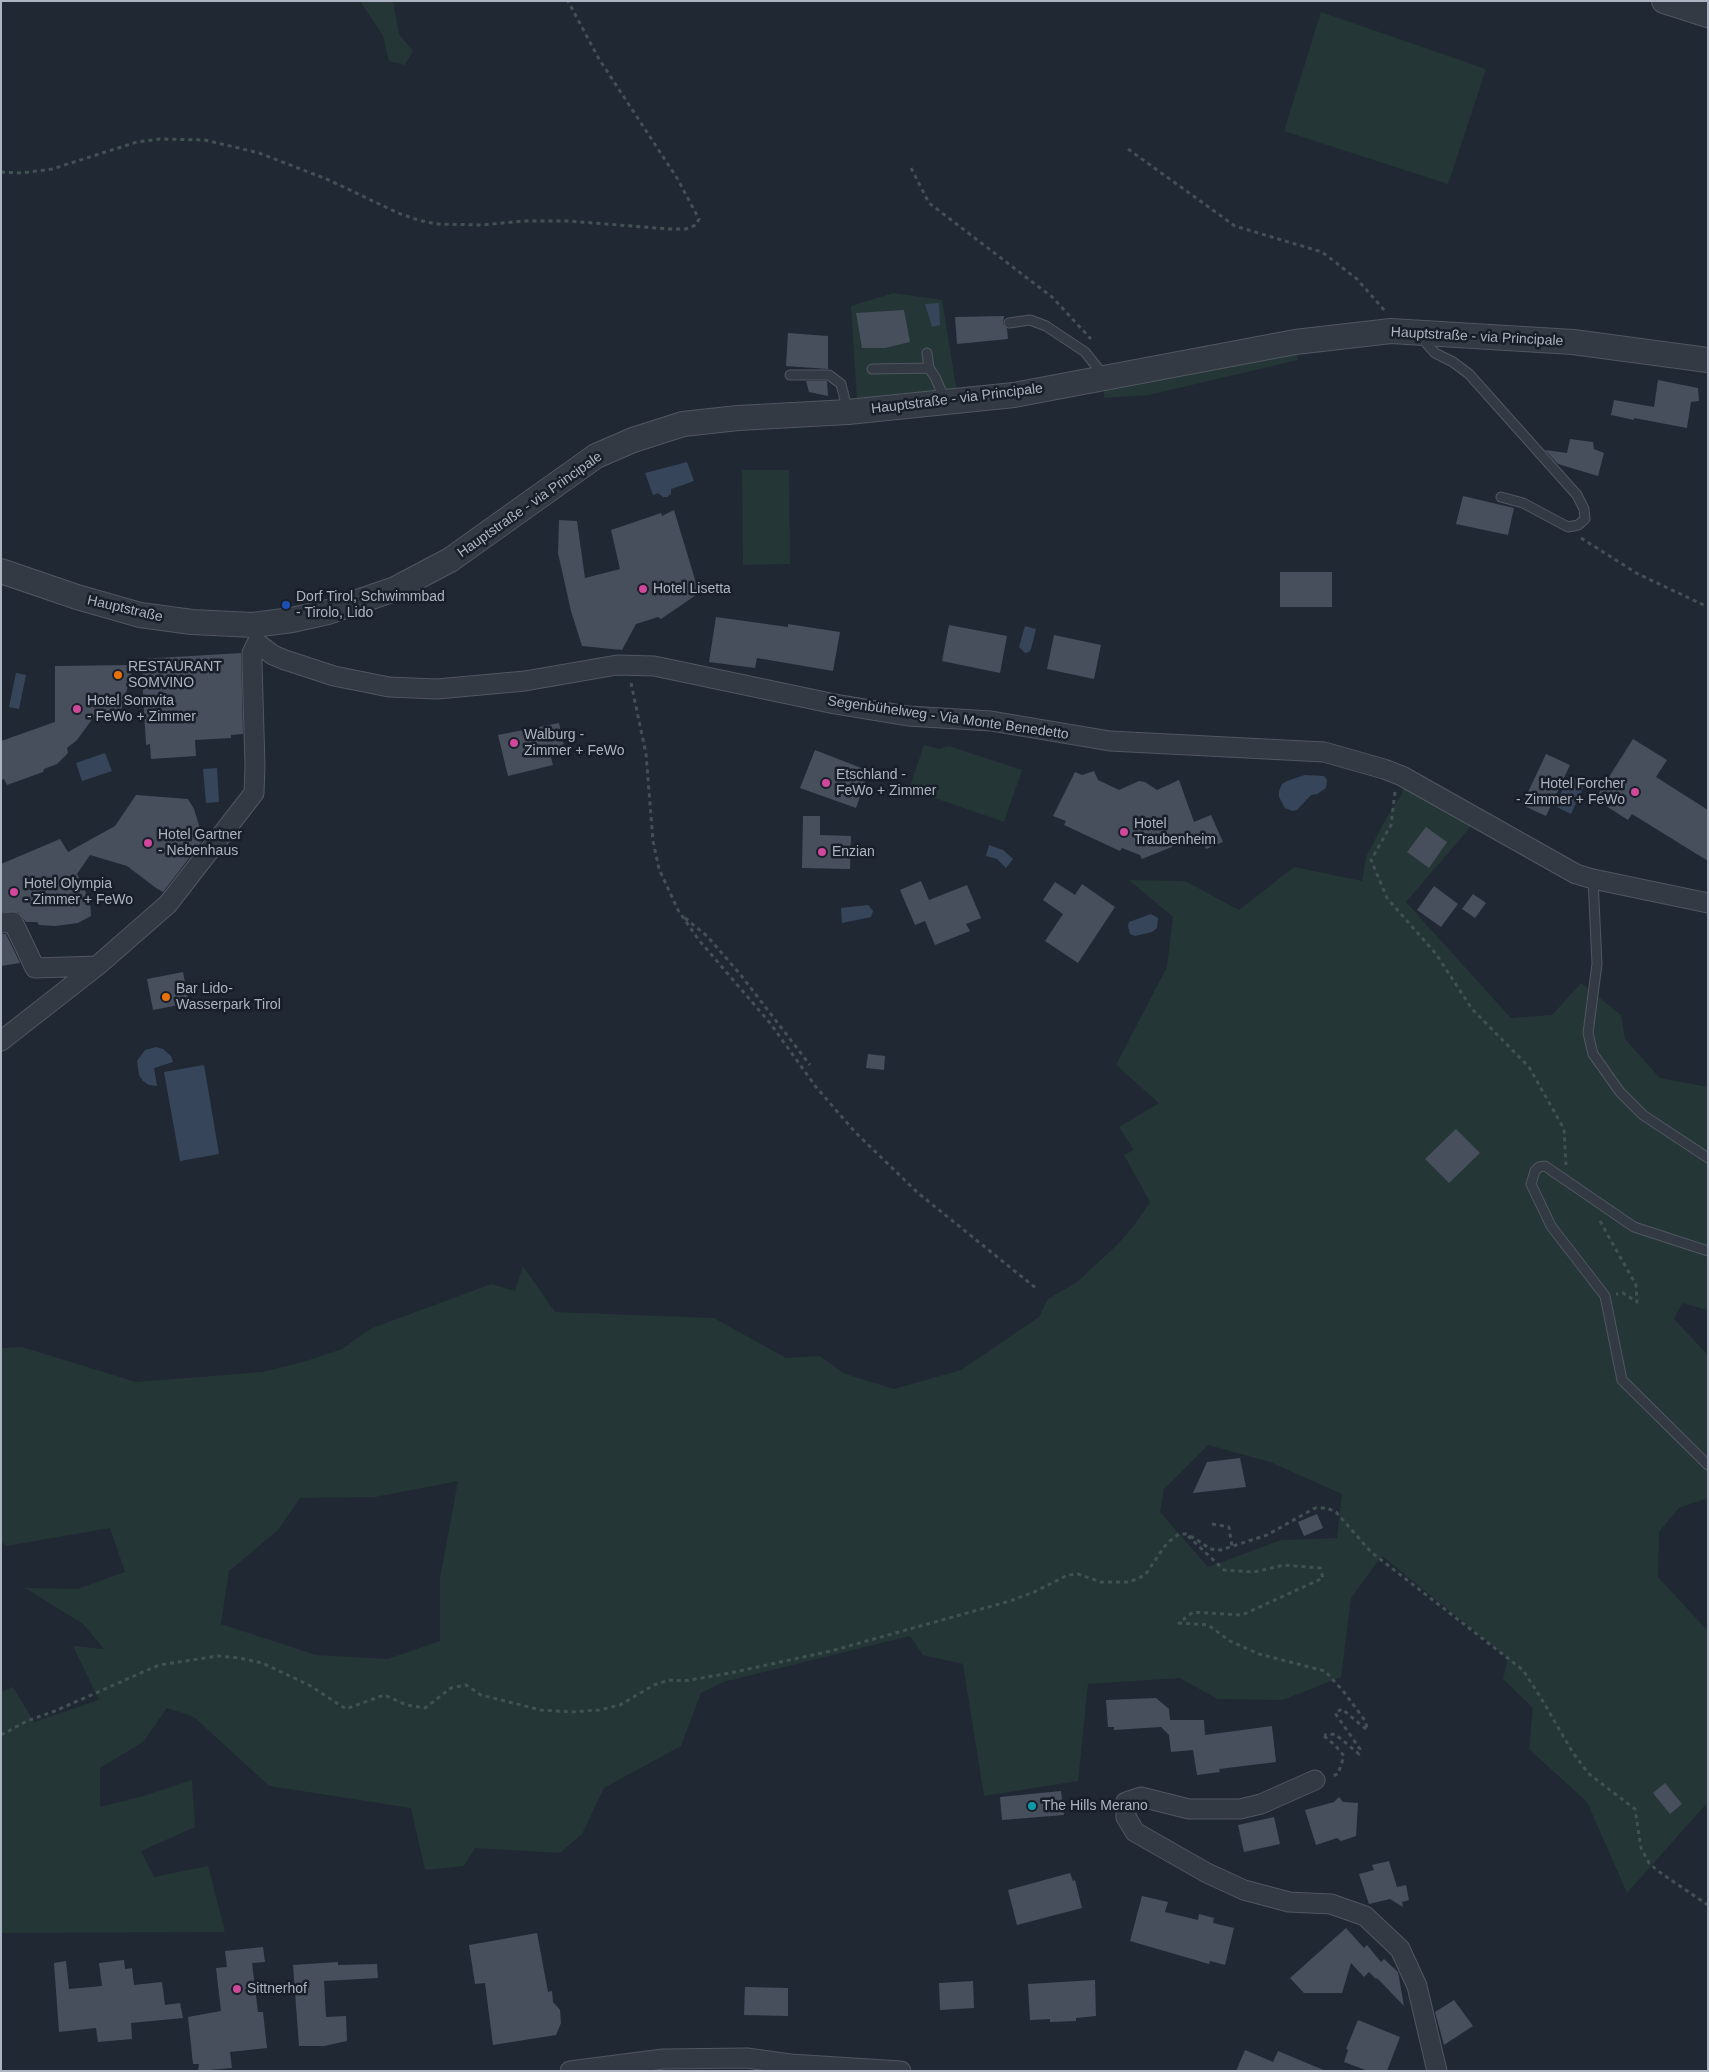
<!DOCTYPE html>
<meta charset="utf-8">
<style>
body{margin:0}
#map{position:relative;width:1709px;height:2072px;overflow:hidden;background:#202833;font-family:Helvetica,sans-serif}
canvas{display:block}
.frame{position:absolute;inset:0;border:2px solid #adb4c1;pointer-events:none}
</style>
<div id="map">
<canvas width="1709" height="2072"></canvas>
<div class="frame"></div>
</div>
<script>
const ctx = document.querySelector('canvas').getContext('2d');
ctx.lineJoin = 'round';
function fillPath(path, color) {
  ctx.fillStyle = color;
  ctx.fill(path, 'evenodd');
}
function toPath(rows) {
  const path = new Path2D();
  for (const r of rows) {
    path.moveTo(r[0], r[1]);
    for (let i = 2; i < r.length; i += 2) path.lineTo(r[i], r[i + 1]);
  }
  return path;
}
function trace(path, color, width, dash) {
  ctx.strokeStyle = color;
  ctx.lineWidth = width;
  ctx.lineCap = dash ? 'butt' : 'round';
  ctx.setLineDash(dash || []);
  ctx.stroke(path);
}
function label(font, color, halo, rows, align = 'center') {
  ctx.font = font + ' Helvetica,sans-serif';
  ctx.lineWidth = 5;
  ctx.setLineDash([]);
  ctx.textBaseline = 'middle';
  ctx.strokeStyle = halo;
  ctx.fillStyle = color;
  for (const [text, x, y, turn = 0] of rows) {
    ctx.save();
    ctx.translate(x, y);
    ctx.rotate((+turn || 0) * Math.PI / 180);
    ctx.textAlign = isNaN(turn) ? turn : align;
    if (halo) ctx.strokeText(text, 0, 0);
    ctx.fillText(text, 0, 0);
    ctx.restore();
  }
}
const green = toPath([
 [360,1,393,1,399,34,413,51,405,65,389,61,383,36],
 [1321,12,1486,69,1448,184,1284,131],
 [893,293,942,300,957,393,857,401,851,306],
 [1295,342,1298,360,1149,395,1104,398,1104,388],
 [742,470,789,470,790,564,743,565],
 [924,745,939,749,949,746,1022,770,1004,822,909,789],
 [1403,786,1473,824,1406,902,1511,1018,1552,1015,1581,983,1621,1015,1625,1039,1660,1078,1708,1087,1708,1310,1682,1303,1674,1319,1708,1355,1708,1498,1679,1508,1659,1532,1658,1577,1708,1631,1708,1802,1627,1893,1587,1802,1529,1749,1533,1708,1503,1679,1508,1658,1382,1556,1351,1598,1341,1677,1283,1700,1218,1699,1179,1678,1088,1684,1078,1781,984,1796,963,1664,923,1655,910,1636,723,1682,701,1693,681,1746,604,1788,582,1834,560,1853,475,1848,464,1866,425,1870,411,1808,269,1786,194,1717,167,1708,143,1742,100,1768,100,1807,147,1795,192,1780,195,1827,141,1851,154,1877,208,1866,225,1932,1,1933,1,1692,13,1687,34,1722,99,1700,73,1646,104,1649,83,1624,25,1588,77,1589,125,1572,110,1528,6,1546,1,1541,1,1348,22,1347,136,1382,263,1372,306,1361,342,1349,370,1329,491,1284,515,1291,523,1266,555,1312,714,1318,786,1358,820,1356,845,1374,894,1389,961,1370,1039,1317,1048,1299,1077,1282,1118,1244,1135,1224,1150,1202,1124,1155,1134,1150,1119,1127,1159,1103,1116,1065,1167,967,1173,917,1129,880,1185,881,1239,910,1294,867,1362,881,1366,857,1384,822,1402,794],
 [1208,1445,1270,1462,1342,1494,1337,1538,1281,1540,1208,1567,1160,1512,1164,1489],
 [458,1481,440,1578,440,1641,388,1659,316,1655,221,1624,229,1571,278,1530,300,1498,375,1497]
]);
const water = toPath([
 [939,303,940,325,932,327,925,304],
 [687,462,694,481,671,489,671,494,667,497,663,497,658,493,653,495,645,473],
 [1025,626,1036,629,1031,649,1029,652,1025,653,1019,647],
 [16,673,26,675,19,709,9,707],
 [105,753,112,771,82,781,76,763],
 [217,768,219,802,206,803,203,769],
 [1305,775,1324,776,1327,780,1326,788,1317,794,1311,795,1297,810,1293,811,1285,808,1279,797,1279,791,1282,784,1287,781],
 [1569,776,1585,783,1571,814,1555,806],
 [989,845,1003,850,1013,859,1006,868,997,859,986,856],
 [868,905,873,911,871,917,842,923,841,908],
 [1151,914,1158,918,1157,928,1152,932,1135,936,1130,934,1128,926,1129,922],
 [156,1047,163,1049,171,1056,173,1062,154,1068,157,1086,149,1085,143,1081,139,1075,137,1061,145,1050],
 [204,1065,219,1154,180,1161,164,1072]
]);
const building = toPath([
 [904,310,910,342,885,348,862,348,856,313],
 [1004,316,1003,324,1007,329,1008,339,957,344,955,317],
 [788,333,828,336,828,369,786,366],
 [1658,380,1698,388,1699,401,1691,402,1687,428,1634,418,1634,420,1611,415,1614,400,1654,407],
 [806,381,827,381,828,396,809,392],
 [1570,439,1593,442,1594,449,1604,453,1598,476,1558,464,1545,450,1567,453],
 [1463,496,1514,508,1508,535,1456,524],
 [674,510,699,593,661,619,658,617,636,624,622,650,582,646,571,611,558,553,559,520,577,521,585,578,620,569,611,530,661,513,662,516],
 [1280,572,1332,572,1332,607,1280,607],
 [716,617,788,627,788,624,840,632,833,671,757,658,755,668,709,662],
 [949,625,1007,636,1000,673,942,661],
 [1054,635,1101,645,1094,679,1047,669],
 [241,653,243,734,231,735,231,738,195,740,196,756,151,759,150,744,146,745,141,659],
 [134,665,119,717,93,718,77,740,67,748,68,753,57,764,44,769,43,772,7,785,4,779,1,780,1,741,55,722,55,666],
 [559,723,565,750,550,754,553,765,508,776,498,735],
 [1633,739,1667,760,1656,777,1708,810,1708,861,1632,814,1628,820,1595,799],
 [815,750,869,771,856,808,800,788],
 [1546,754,1570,765,1546,816,1522,805],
 [1094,771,1098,780,1119,790,1139,781,1145,782,1157,790,1179,780,1194,822,1211,815,1223,842,1206,849,1199,836,1142,859,1140,855,1122,848,1120,851,1064,825,1066,821,1053,816,1075,772,1082,775],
 [136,795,188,799,194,809,202,835,203,840,163,892,156,888,127,866,90,855,77,874,90,901,91,916,78,923,55,926,39,925,37,922,26,922,18,912,1,912,1,864,60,839,68,852,115,826],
 [803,816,820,816,820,835,851,836,850,869,802,868],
 [1426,827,1447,842,1429,868,1407,852],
 [921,881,929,900,967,885,981,918,966,924,970,931,935,945,925,921,915,925,900,890],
 [1055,882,1075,895,1082,884,1115,907,1078,963,1045,941,1063,914,1043,900],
 [1434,886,1458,904,1441,927,1417,910],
 [1473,894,1486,903,1475,918,1462,909],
 [1,934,6,934,20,963,1,966],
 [183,972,189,1003,153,1010,147,979],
 [868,1054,885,1056,884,1070,866,1068],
 [1456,1129,1480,1153,1449,1183,1425,1159],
 [1240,1458,1246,1487,1193,1493,1207,1462],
 [1317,1514,1323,1528,1304,1536,1298,1522],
 [1156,1698,1169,1709,1170,1720,1204,1720,1205,1735,1272,1726,1276,1762,1219,1769,1220,1772,1197,1775,1193,1750,1171,1752,1169,1735,1161,1727,1114,1730,1114,1727,1108,1727,1106,1700],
 [1665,1783,1682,1804,1670,1814,1653,1793],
 [1061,1791,1064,1815,1002,1820,1000,1797],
 [1339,1797,1343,1802,1358,1803,1356,1836,1341,1841,1337,1838,1316,1845,1305,1810,1334,1802],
 [1274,1817,1280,1844,1244,1852,1238,1825],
 [1389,1861,1397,1887,1406,1885,1409,1900,1402,1902,1403,1907,1390,1899,1369,1904,1359,1874,1374,1870,1372,1865],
 [1070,1873,1073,1881,1075,1880,1082,1908,1017,1925,1008,1890],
 [1142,1896,1168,1902,1165,1912,1198,1920,1199,1914,1214,1918,1213,1923,1234,1928,1225,1965,1210,1961,1209,1964,1130,1941],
 [1346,1928,1364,1948,1367,1945,1381,1962,1384,1959,1398,1972,1404,2006,1377,1978,1376,1979,1369,1972,1364,1977,1351,1963,1342,1993,1304,1993,1290,1978],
 [537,1933,548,1992,552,1991,553,2002,560,2010,561,2023,556,2035,493,2045,485,1983,475,1984,469,1945],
 [263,1947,265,1962,252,1963,258,2012,263,2012,267,2048,230,2052,232,2068,198,2071,199,2064,193,2064,188,2017,221,2011,216,1968,227,1967,225,1951],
 [124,1960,125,1969,132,1968,134,1985,162,1982,165,2005,180,2003,183,2018,131,2023,132,2039,98,2042,96,2028,59,2032,54,1963,66,1961,69,1989,102,1986,99,1963],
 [338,1962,338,1965,377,1964,378,1978,324,1981,326,2017,346,2016,347,2041,324,2046,299,2046,293,1965],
 [1095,1980,1096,2016,1076,2018,1076,2021,1050,2022,1050,2019,1030,2020,1028,1984],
 [973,1981,974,2008,940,2010,939,1983],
 [745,1987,788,1988,788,2016,744,2015],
 [1454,2000,1473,2026,1444,2045,1435,2012],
 [1358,2020,1400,2037,1387,2071,1368,2071,1344,2062,1348,2050,1346,2049],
 [1245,2050,1273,2062,1278,2051,1326,2071,1236,2071]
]);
const path = toPath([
 [1128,149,1235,226,1322,252,1357,279,1385,311],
 [911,168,929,203,1052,297,1091,339],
 [1,172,21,173,52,169,137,142,160,139,205,140,259,153,329,180,398,213,418,220,436,224,482,225,523,221,568,221,669,229,686,229,696,225,699,219,677,178,599,59,568,1],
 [1581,538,1638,574,1708,607],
 [631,683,646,754,653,841,659,869,678,910,698,939,770,1023,816,1087,855,1132,918,1193,1037,1289],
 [1395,792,1391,825,1371,860,1387,898,1436,954,1472,1009,1529,1067,1564,1129,1566,1165],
 [685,918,707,936,740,974,810,1065],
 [1600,1221,1636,1285,1637,1302,1623,1293,1616,1294],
 [1212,1524,1229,1527,1232,1547],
 [1188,1536,1224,1570,1254,1572,1284,1565,1320,1568,1323,1578,1242,1615,1193,1612,1179,1623,1208,1625,1230,1641,1259,1654,1325,1671,1344,1692,1366,1722,1367,1730,1342,1709,1335,1713,1360,1749,1359,1754,1335,1734,1324,1735],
 [1,1735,27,1721,55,1711,159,1665,218,1656,240,1658,262,1663,309,1685,346,1709,384,1695,407,1705,425,1708,451,1688,466,1685,481,1695,541,1710,571,1712,599,1710,620,1705,654,1685,669,1680,684,1681,730,1673,831,1651,1010,1601,1034,1592,1068,1575,1078,1574,1101,1582,1128,1582,1137,1579,1145,1575,1167,1543,1179,1534,1186,1534,1196,1539,1210,1549,1221,1550,1267,1535,1315,1508,1327,1508,1336,1512,1371,1552,1523,1670,1541,1698,1573,1753,1589,1774,1635,1809,1641,1848,1649,1863,1658,1871,1708,1905],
 [1324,1736,1335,1745,1344,1756,1338,1774,1332,1776]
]);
const service = toPath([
 [1009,323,1030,320,1046,326,1085,352,1104,376],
 [1423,336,1427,344,1435,353,1453,362,1469,374,1577,495,1584,509,1585,519,1578,525,1568,527,1523,503,1501,497],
 [927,353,929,368,935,377,946,402],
 [872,369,929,368],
 [790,375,829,375,841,384,848,412],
 [1593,879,1597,964,1588,1033,1593,1054,1620,1092,1643,1115,1708,1158],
 [1708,1251,1634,1227,1545,1166,1539,1167,1535,1171,1531,1184,1551,1226,1605,1296,1622,1380,1708,1465]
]);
const minor = toPath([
 [257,643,273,655,285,660,334,676,389,687,437,689,525,681,617,665,654,666,835,704,908,716,991,721,1110,741,1324,752,1384,769,1402,776,1576,874,1593,879,1708,903],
 [1,923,13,922,35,968,97,966],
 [1,1041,97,966,168,904,254,793,255,766,252,663,252,653,257,643],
 [1315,1780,1261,1804,1240,1809,1189,1809,1141,1797,1126,1802,1126,1817,1135,1832,1207,1873,1244,1890,1289,1902,1331,1904,1365,1916,1400,1949,1417,1986,1437,2071],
 [570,2071,663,2059,747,2058,790,2064,901,2071]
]);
const tertiary = toPath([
 [1664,1,1708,15],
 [1,571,77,597,140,615,192,622,253,625,292,620,328,612,395,589,450,560,596,456,633,440,683,424,738,418,848,412,1014,395,1295,342,1391,331,1573,342,1708,360]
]);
const markers = [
 [643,589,5,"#d1479c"],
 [286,605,5,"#1a4fb4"],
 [118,675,5,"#e8710a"],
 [77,709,5,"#d1479c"],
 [514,743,5,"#d1479c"],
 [826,783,5,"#d1479c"],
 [1635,792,5,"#d1479c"],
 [1124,832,5,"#d1479c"],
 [148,843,5,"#d1479c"],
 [822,852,5,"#d1479c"],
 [14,892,5,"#d1479c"],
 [166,997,5,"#e8710a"],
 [1032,1806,5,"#0f9aa8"],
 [237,1989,5,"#d1479c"]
];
const streetNames = [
 ["Hauptstraße - via Principale",1477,337,3],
 ["Hauptstraße - via Principale",957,399,-7],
 ["Hauptstraße - via Principale",530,505,-35],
 ["Hauptstraße",125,609,13],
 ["Segenbühelweg - Via Monte Benedetto",948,718,8]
];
const poiNames = [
 ["Hotel Lisetta",653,589],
 ["Dorf Tirol, Schwimmbad",296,597],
 ["- Tirolo, Lido",296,613],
 ["RESTAURANT",128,667],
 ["SOMVINO",128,683],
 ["Hotel Somvita",87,701],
 ["- FeWo + Zimmer",87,717],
 ["Walburg -",524,735],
 ["Zimmer + FeWo",524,751],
 ["Etschland -",836,775],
 ["FeWo + Zimmer",836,791],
 ["Hotel Forcher",1625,784,"right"],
 ["- Zimmer + FeWo",1625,800,"right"],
 ["Hotel",1134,824],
 ["Traubenheim",1134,840],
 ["Hotel Gartner",158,835],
 ["- Nebenhaus",158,851],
 ["Enzian",832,852],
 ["Hotel Olympia",24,884],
 ["- Zimmer + FeWo",24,900],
 ["Bar Lido-",176,989],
 ["Wasserpark Tirol",176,1005],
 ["The Hills Merano",1042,1806],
 ["Sittnerhof",247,1989]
];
fillPath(green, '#253636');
fillPath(water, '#37455b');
fillPath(building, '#474f5d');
trace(service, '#515762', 11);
trace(minor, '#515762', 21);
trace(tertiary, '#515762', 26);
trace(path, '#425154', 3, [4, 4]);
trace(service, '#333a44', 9);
trace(minor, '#333a44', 19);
trace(tertiary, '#333a44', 24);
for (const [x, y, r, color] of markers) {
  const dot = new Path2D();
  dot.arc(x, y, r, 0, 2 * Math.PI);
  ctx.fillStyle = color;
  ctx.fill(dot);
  trace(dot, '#191f29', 2);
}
label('14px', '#adb4c1', '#191f29', streetNames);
label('14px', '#adb4c1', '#191f29', poiNames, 'left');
</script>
